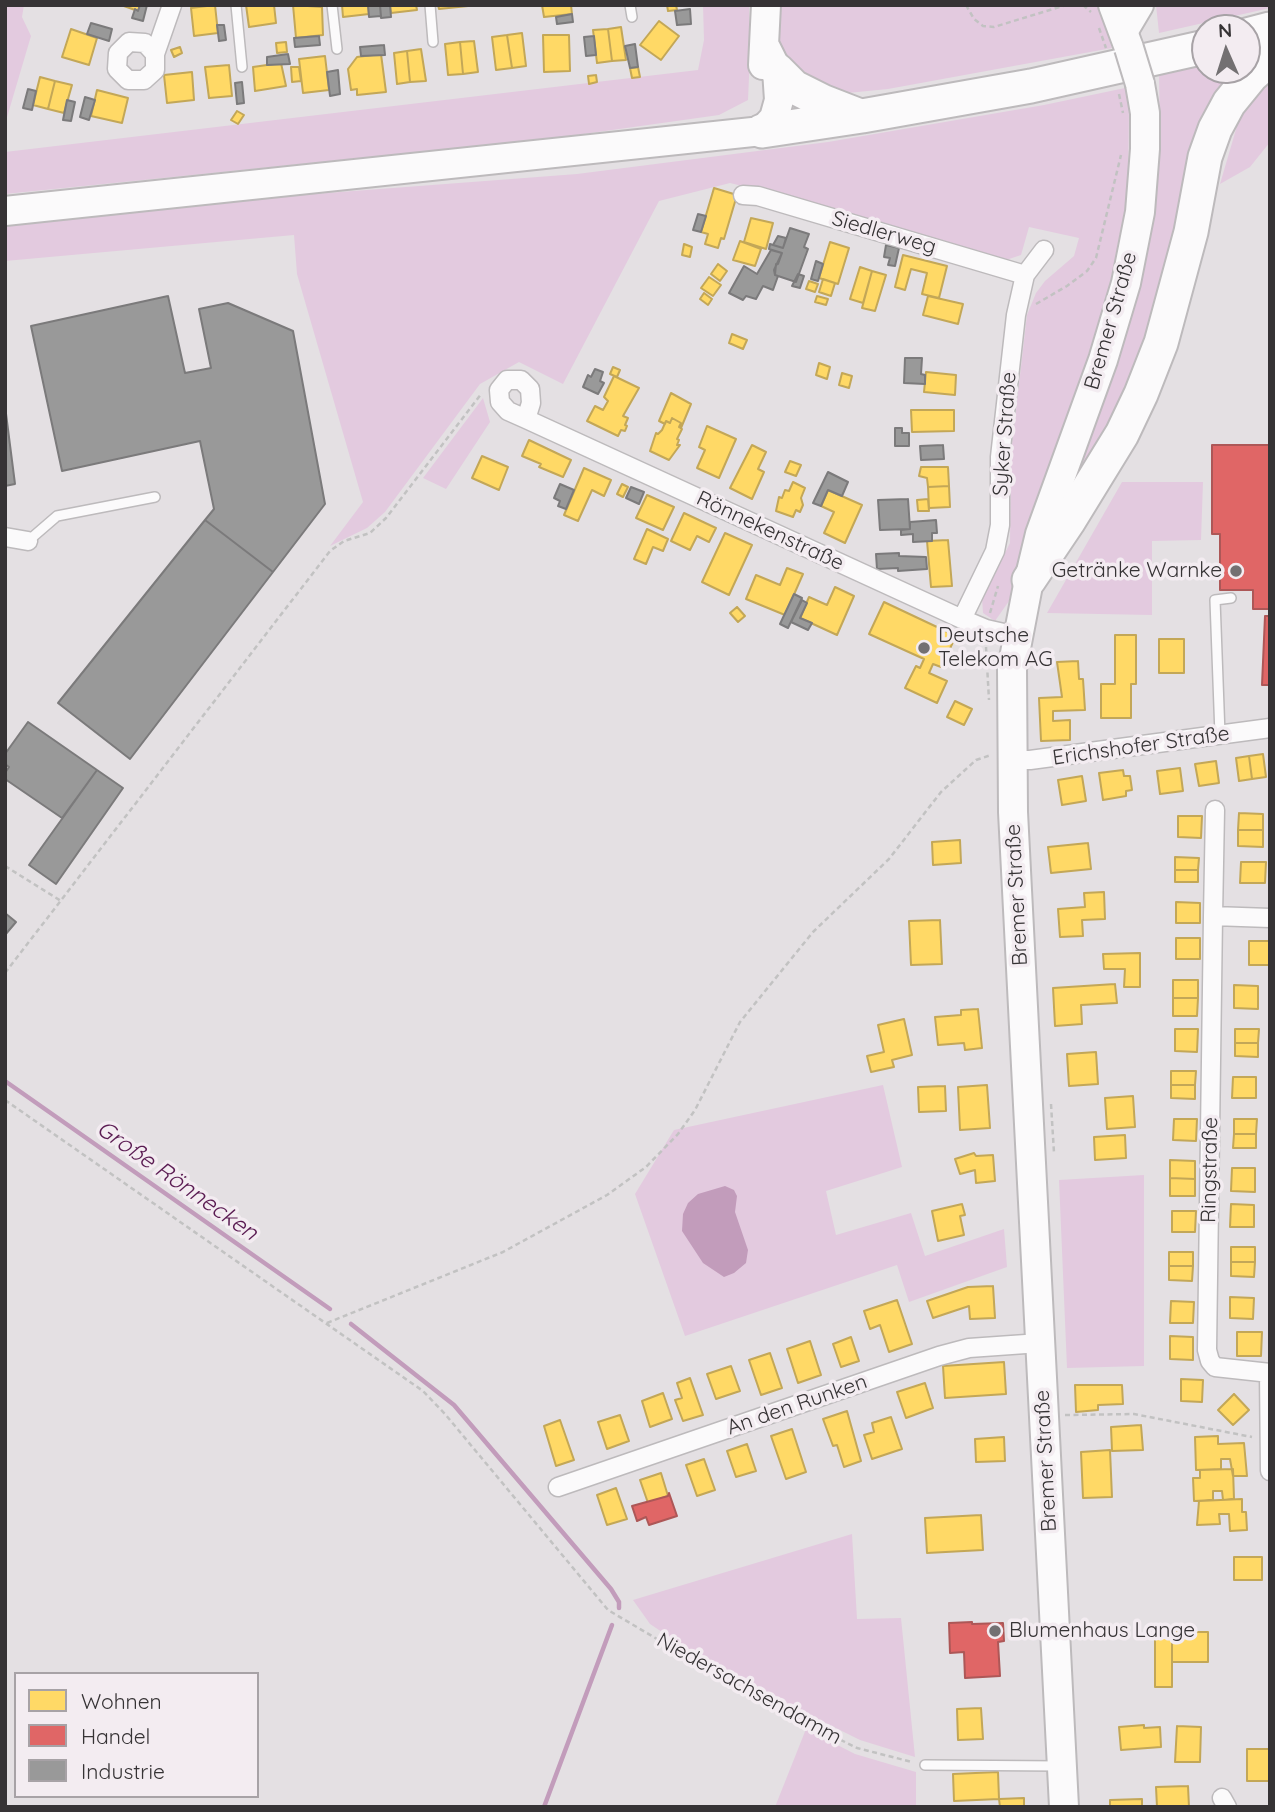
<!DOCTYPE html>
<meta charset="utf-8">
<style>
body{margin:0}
#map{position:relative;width:1275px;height:1812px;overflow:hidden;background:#e4e0e3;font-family:Quicksand,sans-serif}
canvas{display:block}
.frame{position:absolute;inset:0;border:7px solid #363335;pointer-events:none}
.legend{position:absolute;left:14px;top:1672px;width:245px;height:126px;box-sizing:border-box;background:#f3ecf1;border:2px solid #a7a2a6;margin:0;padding:9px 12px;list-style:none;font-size:21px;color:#363335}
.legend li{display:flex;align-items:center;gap:14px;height:35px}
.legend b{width:35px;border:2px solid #a7a2a6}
.north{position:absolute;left:1191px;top:14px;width:70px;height:70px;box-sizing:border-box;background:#f3ecf1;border:2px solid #a7a2a6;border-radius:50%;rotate:357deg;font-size:19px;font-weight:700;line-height:28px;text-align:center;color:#363335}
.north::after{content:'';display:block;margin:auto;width:24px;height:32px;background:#737072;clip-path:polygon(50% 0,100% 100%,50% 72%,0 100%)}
</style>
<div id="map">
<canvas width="1275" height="1812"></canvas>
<div class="frame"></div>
<ul class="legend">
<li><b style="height:19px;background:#ffd966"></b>Wohnen</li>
<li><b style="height:19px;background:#e06666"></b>Handel</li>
<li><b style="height:19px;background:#999"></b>Industrie</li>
</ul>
<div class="north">N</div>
</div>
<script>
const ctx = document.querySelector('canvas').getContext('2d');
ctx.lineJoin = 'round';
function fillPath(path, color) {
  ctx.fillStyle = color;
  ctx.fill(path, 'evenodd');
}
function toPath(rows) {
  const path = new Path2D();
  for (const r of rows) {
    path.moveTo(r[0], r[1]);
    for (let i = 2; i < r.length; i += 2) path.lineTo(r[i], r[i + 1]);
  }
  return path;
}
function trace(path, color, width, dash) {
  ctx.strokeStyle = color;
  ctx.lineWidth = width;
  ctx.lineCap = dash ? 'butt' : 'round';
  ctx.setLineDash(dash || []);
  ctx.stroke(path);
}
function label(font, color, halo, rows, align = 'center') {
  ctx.font = font + ' Quicksand,sans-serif';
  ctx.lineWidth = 7;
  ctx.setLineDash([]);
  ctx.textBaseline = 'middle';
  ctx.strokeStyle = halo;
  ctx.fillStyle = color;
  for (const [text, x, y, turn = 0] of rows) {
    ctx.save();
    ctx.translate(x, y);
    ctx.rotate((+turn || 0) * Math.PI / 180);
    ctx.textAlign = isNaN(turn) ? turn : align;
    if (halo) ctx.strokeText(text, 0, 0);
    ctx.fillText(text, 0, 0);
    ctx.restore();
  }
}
const green = toPath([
 [5,5,24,5,22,17,31,36,5,124],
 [703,5,749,5,750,54,748,100,719,115,548,139,5,194,5,152,698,70,704,40],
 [777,5,1097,5,1102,14,1112,48,888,89,837,94,786,63,778,41],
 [1156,5,1270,5,1270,8,1159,33],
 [1270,43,1257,62,1144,366,1057,520,1150,236,1157,182,1160,139,1159,73,1205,60,1205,70,1247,70,1247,49],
 [1270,74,1270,142,1250,167,1220,184,1244,102],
 [1125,88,1129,108,1128,193,1109,288,1072,407,1034,509,1009,601,995,621,983,613,982,598,1010,543,1011,453,1027,315,1036,293,1045,281,1074,256,1079,238,1029,227,1021,255,1003,261,786,197,730,183,659,201,563,384,519,362,480,384,385,512,367,528,330,546,363,502,297,274,294,235,5,261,5,225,235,200,577,174,828,142,1044,105],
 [483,398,490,422,446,489,423,478],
 [1122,482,1203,482,1201,540,1152,541,1152,615,1047,613],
 [883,1085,902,1167,826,1191,836,1235,911,1213,925,1256,1004,1229,1007,1267,909,1302,897,1265,685,1336,635,1194,674,1130],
 [1144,1175,1144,1366,1067,1368,1059,1180],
 [852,1534,857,1619,901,1618,915,1757,860,1740,719,1670,650,1624,633,1600],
 [806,1729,855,1754,916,1772,916,1807,775,1807]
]);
const water = toPath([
 [725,1186,734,1190,737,1196,735,1212,748,1250,746,1263,734,1273,724,1277,703,1263,682,1231,683,1214,688,1203,698,1194]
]);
const homes = toPath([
 [121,5,140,5,138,11,121,5],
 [215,5,218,33,194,36,191,8,215,5],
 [246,5,274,5,276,23,249,27,246,5],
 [293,5,322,7,323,35,296,38,293,5],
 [342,5,368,5,369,14,343,17,342,5],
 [390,5,416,5,417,10,391,13,390,5],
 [438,5,468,5,468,6,439,9,438,5],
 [542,5,571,5,572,14,544,17,542,5],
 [667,5,676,5,677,10,668,11,667,5],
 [659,21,679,36,661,60,640,45,659,21],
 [621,27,626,60,612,61,608,29,621,27],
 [71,29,97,38,89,65,62,57,71,29],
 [608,29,612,61,597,63,593,30,608,29],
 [522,33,526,66,512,68,507,35,522,33],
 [507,35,512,68,496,70,492,37,507,35],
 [543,35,569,35,570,71,544,72,543,35],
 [474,41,478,72,463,74,460,42,474,41],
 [286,42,287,52,277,53,276,43,286,42],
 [460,42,463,74,448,75,445,44,460,42],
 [180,47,182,53,174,57,171,50,180,47],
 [421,49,426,81,410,82,407,51,421,49],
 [407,51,410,82,397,84,394,53,407,51],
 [381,54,386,92,357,95,357,89,351,90,348,69,357,57,381,54],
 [325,56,329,90,303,93,299,59,325,56],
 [281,63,286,86,255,91,253,67,281,63],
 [229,65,232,96,209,98,205,67,229,65],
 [291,67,299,67,301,81,292,82,291,67],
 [638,67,640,77,632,78,630,68,638,67],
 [192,72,194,100,167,103,164,75,192,72],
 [596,75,597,82,589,84,588,76,596,75],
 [40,77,55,81,48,109,33,105,40,77],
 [55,81,72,85,64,113,48,109,55,81],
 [97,90,128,98,122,123,91,116,97,90],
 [237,111,244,115,238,124,231,120,237,111],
 [714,188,737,195,724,239,721,238,718,248,705,244,708,234,701,232,714,188],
 [751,218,773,223,766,249,744,242,751,218],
 [740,241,761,249,755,266,733,260,740,241],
 [830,242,849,248,838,284,819,278,830,242],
 [684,244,692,247,690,257,682,255,684,244],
 [903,255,947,266,939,298,922,294,927,273,911,269,905,290,895,287,903,255],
 [718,264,727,271,720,281,711,274,718,264],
 [860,267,872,271,863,303,850,299,860,267],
 [872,271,886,275,875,311,862,308,872,271],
 [709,277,721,285,713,296,701,288,709,277],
 [823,279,835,283,831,296,819,292,823,279],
 [809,281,818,284,815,292,806,289,809,281],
 [704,293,712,299,708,305,700,299,704,293],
 [817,296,828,299,826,305,815,302,817,296],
 [928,296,963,304,958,324,923,315,928,296],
 [732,334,747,340,743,349,729,343,732,334],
 [819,363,830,367,827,379,816,375,819,363],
 [613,367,620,370,617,377,610,374,613,367],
 [926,372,956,375,955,395,924,392,926,372],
 [842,373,852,376,849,388,839,385,842,373],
 [614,376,639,388,623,416,628,418,625,425,627,426,625,431,621,430,618,436,587,421,595,406,603,410,608,401,604,397,614,376],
 [671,393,691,404,681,428,679,427,681,423,672,418,670,423,666,421,665,424,659,421,671,393],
 [911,410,954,410,954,431,912,432,911,410],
 [672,418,681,423,679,427,682,429,677,439,679,440,677,445,680,445,669,460,650,451,656,433,658,434,662,430,666,421,670,423,672,418],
 [707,426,736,439,719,478,697,468,705,450,699,447,707,426],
 [529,440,571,460,563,477,539,467,541,464,522,456,529,440],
 [752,445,766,452,758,469,764,472,752,499,730,488,752,445],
 [482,456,508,467,499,490,472,478,482,456],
 [790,461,801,465,796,476,785,472,790,461],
 [921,467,948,467,949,486,928,487,927,478,919,476,921,467],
 [584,468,611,480,604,496,592,490,578,521,564,515,584,468],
 [793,482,805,488,801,498,803,505,800,512,796,510,793,517,776,511,779,497,782,498,785,490,789,491,793,482],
 [622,484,628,487,623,497,617,494,622,484],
 [949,486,950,507,929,508,928,487,949,486],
 [828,490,862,505,845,543,824,533,834,512,821,506,828,490],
 [647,495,674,507,663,530,636,518,647,495],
 [928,499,929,511,918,511,917,500,928,499],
 [684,513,716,528,709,542,697,536,690,550,671,541,684,513],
 [647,529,668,539,663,551,653,547,646,564,634,559,647,529],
 [725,533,752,545,729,595,702,582,725,533],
 [948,540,952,586,931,587,927,541,948,540],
 [787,568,803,574,785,615,746,599,756,575,780,585,787,568],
 [835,587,854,596,837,635,800,618,809,597,827,605,835,587],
 [884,602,956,636,941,667,933,664,929,673,947,681,937,703,905,688,916,666,920,668,924,659,869,634,884,602],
 [737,607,745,616,738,622,730,613,737,607],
 [1115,635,1136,635,1136,684,1131,684,1131,718,1101,718,1101,684,1115,684,1115,635],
 [1159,639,1184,639,1184,673,1159,673,1159,639],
 [1078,661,1079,679,1083,679,1085,710,1053,711,1053,721,1070,720,1070,740,1041,741,1039,698,1062,697,1057,662,1078,661],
 [955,701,972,709,964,725,947,717,955,701],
 [1263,754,1266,777,1252,779,1249,756,1263,754],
 [1249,756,1252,779,1239,781,1236,758,1249,756],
 [1216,761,1219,783,1199,786,1195,764,1216,761],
 [1180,768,1183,791,1160,794,1157,771,1180,768],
 [1123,770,1124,776,1130,776,1132,790,1126,791,1126,796,1103,800,1099,773,1123,770],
 [1082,776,1086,801,1062,805,1058,780,1082,776],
 [1239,813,1263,814,1263,830,1238,830,1239,813],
 [1178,816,1202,816,1201,838,1178,837,1178,816],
 [1238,830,1263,830,1263,847,1238,846,1238,830],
 [960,840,961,863,933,865,932,842,960,840],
 [1088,843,1091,869,1051,873,1048,847,1088,843],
 [1175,857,1199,858,1198,870,1175,870,1175,857],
 [1241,862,1266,862,1265,883,1240,883,1241,862],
 [1175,870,1198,870,1198,882,1175,882,1175,870],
 [1104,892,1105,919,1082,920,1083,936,1060,937,1058,909,1085,907,1084,893,1104,892],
 [1176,902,1200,903,1200,923,1176,923,1176,902],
 [940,920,942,964,911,965,909,921,940,920],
 [1176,938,1200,938,1200,959,1176,959,1176,938],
 [1249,941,1270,941,1270,965,1249,965,1249,941],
 [1140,953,1140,987,1124,987,1125,969,1104,969,1103,954,1140,953],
 [1173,980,1198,980,1198,998,1173,998,1173,980],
 [1115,984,1117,1003,1081,1005,1082,1024,1055,1026,1053,988,1115,984],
 [1234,985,1258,986,1258,1009,1234,1008,1234,985],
 [1173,998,1198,998,1197,1016,1173,1016,1173,998],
 [978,1009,982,1048,965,1050,964,1043,938,1045,935,1017,961,1015,961,1010,978,1009],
 [904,1019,912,1055,892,1060,894,1067,871,1072,867,1056,884,1052,878,1025,904,1019],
 [1175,1029,1198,1029,1197,1052,1175,1051,1175,1029],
 [1235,1029,1259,1029,1258,1043,1235,1043,1235,1029],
 [1235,1043,1258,1043,1258,1057,1235,1056,1235,1043],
 [1096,1052,1098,1084,1069,1086,1067,1054,1096,1052],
 [1171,1071,1196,1071,1195,1085,1171,1085,1171,1071],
 [1233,1077,1256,1077,1256,1098,1232,1098,1233,1077],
 [987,1085,990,1128,960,1130,958,1087,987,1085],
 [1171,1085,1195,1085,1195,1099,1171,1098,1171,1085],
 [945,1086,946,1111,919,1112,918,1087,945,1086],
 [1133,1096,1135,1127,1107,1129,1105,1098,1133,1096],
 [1174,1119,1197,1119,1196,1141,1173,1140,1174,1119],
 [1234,1119,1257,1119,1256,1134,1234,1134,1234,1119],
 [1234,1134,1256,1134,1256,1148,1233,1148,1234,1134],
 [1125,1135,1126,1158,1095,1160,1094,1137,1125,1135],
 [974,1153,976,1156,993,1155,995,1181,976,1183,975,1170,960,1174,955,1159,974,1153],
 [1170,1160,1195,1161,1195,1179,1170,1178,1170,1160],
 [1232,1168,1255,1168,1255,1192,1231,1191,1232,1168],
 [1170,1178,1195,1179,1195,1196,1170,1196,1170,1178],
 [962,1204,965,1215,960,1216,964,1235,938,1241,932,1211,962,1204],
 [1231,1204,1254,1205,1254,1227,1230,1227,1231,1204],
 [1172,1211,1196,1211,1195,1232,1172,1232,1172,1211],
 [1231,1247,1255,1247,1255,1262,1231,1262,1231,1247],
 [1169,1252,1193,1252,1193,1266,1169,1266,1169,1252],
 [1231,1262,1255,1262,1254,1277,1231,1276,1231,1262],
 [1169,1266,1193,1266,1192,1281,1169,1280,1169,1266],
 [993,1286,995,1318,970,1319,969,1306,933,1318,927,1301,968,1287,993,1286],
 [1230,1297,1254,1298,1253,1319,1230,1318,1230,1297],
 [897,1300,912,1344,889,1352,880,1325,870,1329,864,1311,897,1300],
 [1171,1301,1194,1302,1193,1323,1170,1323,1171,1301],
 [1237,1332,1262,1332,1261,1356,1237,1356,1237,1332],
 [1170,1336,1193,1337,1193,1360,1170,1359,1170,1336],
 [851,1337,859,1361,841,1367,833,1344,851,1337],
 [810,1341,821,1375,798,1383,787,1349,810,1341],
 [770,1353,782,1388,761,1395,749,1360,770,1353],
 [1004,1362,1006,1394,945,1398,943,1366,1004,1362],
 [731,1366,740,1391,716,1399,707,1374,731,1366],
 [690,1378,703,1415,683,1421,675,1400,682,1398,677,1383,690,1378],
 [1181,1379,1203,1380,1202,1402,1181,1401,1181,1379],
 [925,1383,933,1408,906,1418,897,1392,925,1383],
 [1075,1385,1122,1385,1123,1404,1098,1405,1098,1410,1076,1412,1075,1385],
 [663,1393,672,1419,650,1427,642,1401,663,1393],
 [1234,1394,1249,1410,1233,1425,1218,1410,1234,1394],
 [847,1411,861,1461,844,1467,837,1445,833,1446,823,1419,847,1411],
 [620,1415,629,1441,607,1449,598,1422,620,1415],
 [891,1417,902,1449,872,1459,864,1435,874,1432,872,1423,891,1417],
 [560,1420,574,1460,556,1466,544,1426,560,1420],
 [1141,1425,1143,1450,1112,1451,1111,1427,1141,1425],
 [792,1429,806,1472,786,1479,771,1436,792,1429],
 [1218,1436,1218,1444,1244,1443,1247,1476,1233,1476,1230,1459,1221,1459,1221,1469,1196,1470,1195,1437,1218,1436],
 [1004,1437,1005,1461,976,1462,975,1439,1004,1437],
 [747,1444,756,1471,736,1477,727,1451,747,1444],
 [1110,1450,1112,1497,1083,1498,1081,1452,1110,1450],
 [704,1459,715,1490,697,1496,686,1465,704,1459],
 [1233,1469,1234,1499,1223,1500,1222,1491,1213,1491,1213,1500,1194,1501,1193,1478,1200,1478,1200,1470,1233,1469],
 [661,1473,668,1496,648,1503,640,1480,661,1473],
 [616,1488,627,1519,607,1525,597,1495,616,1488],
 [1242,1499,1242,1512,1246,1512,1247,1530,1230,1531,1229,1514,1219,1514,1220,1524,1197,1525,1199,1501,1242,1499],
 [981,1515,983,1550,927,1553,925,1518,981,1515],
 [1234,1557,1262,1557,1262,1580,1234,1580,1234,1557],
 [1155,1632,1208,1632,1208,1662,1172,1662,1172,1636,1155,1636,1155,1632],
 [1155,1636,1172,1636,1172,1687,1155,1687,1155,1636],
 [981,1708,983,1739,958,1740,957,1709,981,1708],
 [1144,1725,1144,1728,1160,1727,1161,1747,1121,1750,1119,1727,1144,1725],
 [1177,1726,1201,1727,1200,1762,1175,1762,1177,1726],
 [1247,1749,1270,1749,1270,1781,1247,1781,1247,1749],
 [998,1772,999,1799,954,1801,953,1774,998,1772],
 [1188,1786,1189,1807,1157,1807,1156,1787,1188,1786],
 [1024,1798,1024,1807,1000,1807,999,1799,1024,1798],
 [1142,1799,1142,1807,1110,1807,1110,1800,1142,1799]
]);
const shops = toPath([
 [1212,445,1270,445,1270,609,1253,609,1253,590,1220,590,1220,534,1212,534,1212,445],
 [1265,616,1270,616,1270,685,1262,685,1265,616],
 [669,1493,677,1516,649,1525,646,1517,637,1521,632,1506,668,1496,669,1493],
 [972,1622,972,1624,1003,1623,1004,1641,998,1642,1000,1676,965,1678,964,1652,950,1653,949,1623,972,1622]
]);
const industry = toPath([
 [140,5,147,5,143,21,132,18,135,9,138,11,140,5],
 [368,5,380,5,381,16,369,17,368,5],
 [380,5,390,5,391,17,381,18,380,5],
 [690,9,691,24,677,25,675,11,690,9],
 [572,14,573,22,557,24,556,17,572,14],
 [91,23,112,29,109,41,87,34,91,23],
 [217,25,224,25,226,40,219,41,217,25],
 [319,36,320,45,295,47,294,38,319,36],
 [594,36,596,55,586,56,584,37,594,36],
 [635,44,638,67,630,68,625,46,635,44],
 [384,45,385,55,361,56,360,47,384,45],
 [288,54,290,64,267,65,267,57,288,54],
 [338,70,340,94,330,96,327,72,338,70],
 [242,82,244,103,237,104,235,83,242,82],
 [28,89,36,91,32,110,23,108,28,89],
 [85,97,95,100,89,120,80,117,85,97],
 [67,100,75,102,71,121,63,120,67,100],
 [698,214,706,216,701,232,693,230,698,214],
 [790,228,809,234,804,247,808,249,796,282,775,275,776,264,778,264,782,253,769,249,770,244,783,248,790,228],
 [778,236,786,238,783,248,773,245,778,236],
 [886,245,899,248,895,266,888,265,890,258,884,257,886,245],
 [771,250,782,253,774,270,775,275,778,276,773,290,763,286,756,299,746,296,743,300,729,293,744,266,757,274,771,250],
 [816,261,823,264,818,281,811,279,816,261],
 [798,274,804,276,800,288,792,286,798,274],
 [168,296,185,373,211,368,199,309,228,303,293,331,325,504,273,572,205,520,214,509,200,441,62,471,31,326,168,296],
 [905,358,922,358,921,374,925,375,925,384,904,383,905,358],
 [595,369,603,372,600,381,604,383,598,394,583,387,588,375,591,377,595,369],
 [5,406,15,484,5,486,5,406],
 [895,428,902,428,902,433,909,433,909,446,895,446,895,428],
 [943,445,944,459,921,460,920,446,943,445],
 [828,472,848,482,842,496,828,490,821,506,813,503,828,472],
 [560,484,574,490,566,509,558,506,560,501,554,498,560,484],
 [631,487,644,492,639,504,626,498,631,487],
 [908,499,910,529,880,530,878,500,908,499],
 [205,520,273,572,130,759,58,703,205,520],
 [936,520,937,533,932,533,932,541,913,542,913,534,901,535,901,530,910,529,910,522,936,520],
 [899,553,899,556,926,557,927,569,898,571,898,568,877,569,876,554,899,553],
 [794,594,802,598,788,628,780,624,794,594],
 [802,600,807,603,800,618,812,623,808,630,791,622,802,600],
 [28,722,97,770,62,818,5,779,5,773,9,767,5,764,5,754,28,722],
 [97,770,123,788,56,884,29,865,97,770],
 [5,913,16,922,5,935,5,913]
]);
const stream = toPath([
 [5,1081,330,1309],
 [351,1324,454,1405,611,1589,619,1602,619,1608],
 [544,1807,612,1625]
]);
const path = toPath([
 [966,5,974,19,983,26,994,27,1066,5],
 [1083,5,1091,12],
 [1036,304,1067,286,1087,271,1096,258,1121,155],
 [990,613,998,586],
 [986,647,989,700],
 [5,866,61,901],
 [5,973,330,551,344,541,370,533,386,518,482,393],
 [5,1100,423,1391,445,1414,608,1610,755,1697,857,1748,912,1762],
 [1051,1104,1054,1153],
 [327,1323,503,1252,607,1195,646,1167,678,1134,695,1110,740,1022,813,932,889,859,941,792,976,760,991,755],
 [1065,1415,1134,1414,1252,1437]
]);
const lane = toPath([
 [236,5,242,67],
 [332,5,337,49],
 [430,5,433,42],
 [630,5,632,17],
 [28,541,57,516,155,497],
 [1220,735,1215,600,1231,598],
 [925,1765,1060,1766]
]);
const street = toPath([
 [155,54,145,43,129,42,118,53,117,69,128,80,144,80,155,70,155,54,172,5],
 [743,195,758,196,1025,275],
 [526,419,531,403,530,389,521,380,507,380,499,390,500,402,508,411,526,419,962,619,986,629,1017,636],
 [5,537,28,541],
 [962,619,995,551,1000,525,1000,457,1016,315,1025,275,1044,250],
 [1012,760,1030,760,1270,728],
 [1215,810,1213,916,1270,918],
 [1213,916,1207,1350,1210,1361,1215,1367,1270,1373],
 [1269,1373,1270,1471],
 [558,1487,939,1356,969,1348,1040,1343],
 [1222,1798,1227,1807]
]);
const secondary = toPath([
 [1124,32,1140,5]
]);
const primary = toPath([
 [1113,5,1129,48],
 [763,65,766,5],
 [5,211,762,131,774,118,779,100,777,70,766,48],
 [1064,1807,1013,812,1012,669,1029,580,1040,534,1103,360,1126,283,1140,212,1145,149,1145,113,1140,84]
]);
const highway = toPath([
 [1247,35,1270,29],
 [777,70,794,87,824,102,860,116],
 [762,131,862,116,1031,86,1205,47],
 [1029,580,1068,522,1122,434,1141,394,1161,343,1191,232,1205,157,1215,129,1229,103,1251,76,1270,59]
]);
const pathBridge = toPath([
 [1099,28,1106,48],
 [1119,94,1123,113]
]);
const primaryBridge = toPath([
 [1129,48,1140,84]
]);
const markers = [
 [1236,571,7,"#737072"],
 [924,648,7,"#737072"],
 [995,1631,7,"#737072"]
];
const streetNames = [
 ["Siedlerweg",884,233,16],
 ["Bremer Straße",1111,321,-74],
 ["Syker Straße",1005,434,-86],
 ["Rönnekenstraße",770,531,25],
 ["Erichshofer Straße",1141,746,-8],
 ["Bremer Straße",1017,895,-93],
 ["Ringstraße",1210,1170,-89],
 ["An den Runken",797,1405,-19],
 ["Bremer Straße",1046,1461,-93],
 ["Niedersachsendamm",749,1689,29]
];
const poiNames = [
 ["Getränke Warnke",1222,571,"right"],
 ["Deutsche",938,636],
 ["Telekom AG",938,660],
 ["Blumenhaus Lange",1009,1631]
];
const waterNames = [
 ["Große Rönnecken",177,1181,35]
];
fillPath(green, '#e3cadf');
fillPath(water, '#c29cbb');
fillPath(homes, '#ffd966');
trace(homes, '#c3a757', 2);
fillPath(shops, '#e06666');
trace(shops, '#ad5757', 2);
fillPath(industry, '#999');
trace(industry, '#7b7a7b', 2);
trace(stream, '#c29cbb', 4.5);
trace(lane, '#bdbabc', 12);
trace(street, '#bdbabc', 21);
trace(secondary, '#bdbabc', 30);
trace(primary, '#bdbabc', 32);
trace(highway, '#bdbabc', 37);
trace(path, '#c2c2c2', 2.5, [5, 3.5]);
trace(lane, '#fbfafb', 9);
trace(street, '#fbfafb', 18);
trace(secondary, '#fbfafb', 26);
trace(primary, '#fbfafb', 28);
trace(highway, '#fbfafb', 33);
trace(primaryBridge, '#bdbabc', 32, []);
trace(pathBridge, '#c2c2c2', 2.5, [5, 3.5]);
trace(primaryBridge, '#fbfafb', 28);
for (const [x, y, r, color] of markers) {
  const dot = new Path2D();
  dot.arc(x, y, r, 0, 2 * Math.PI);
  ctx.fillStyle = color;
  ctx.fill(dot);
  trace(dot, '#f3ecf1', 2.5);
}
label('21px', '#363335', '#f3ecf1', streetNames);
label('21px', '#363335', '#f3ecf1', poiNames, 'left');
label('italic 23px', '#5a1b52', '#f3ecf1', waterNames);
</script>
